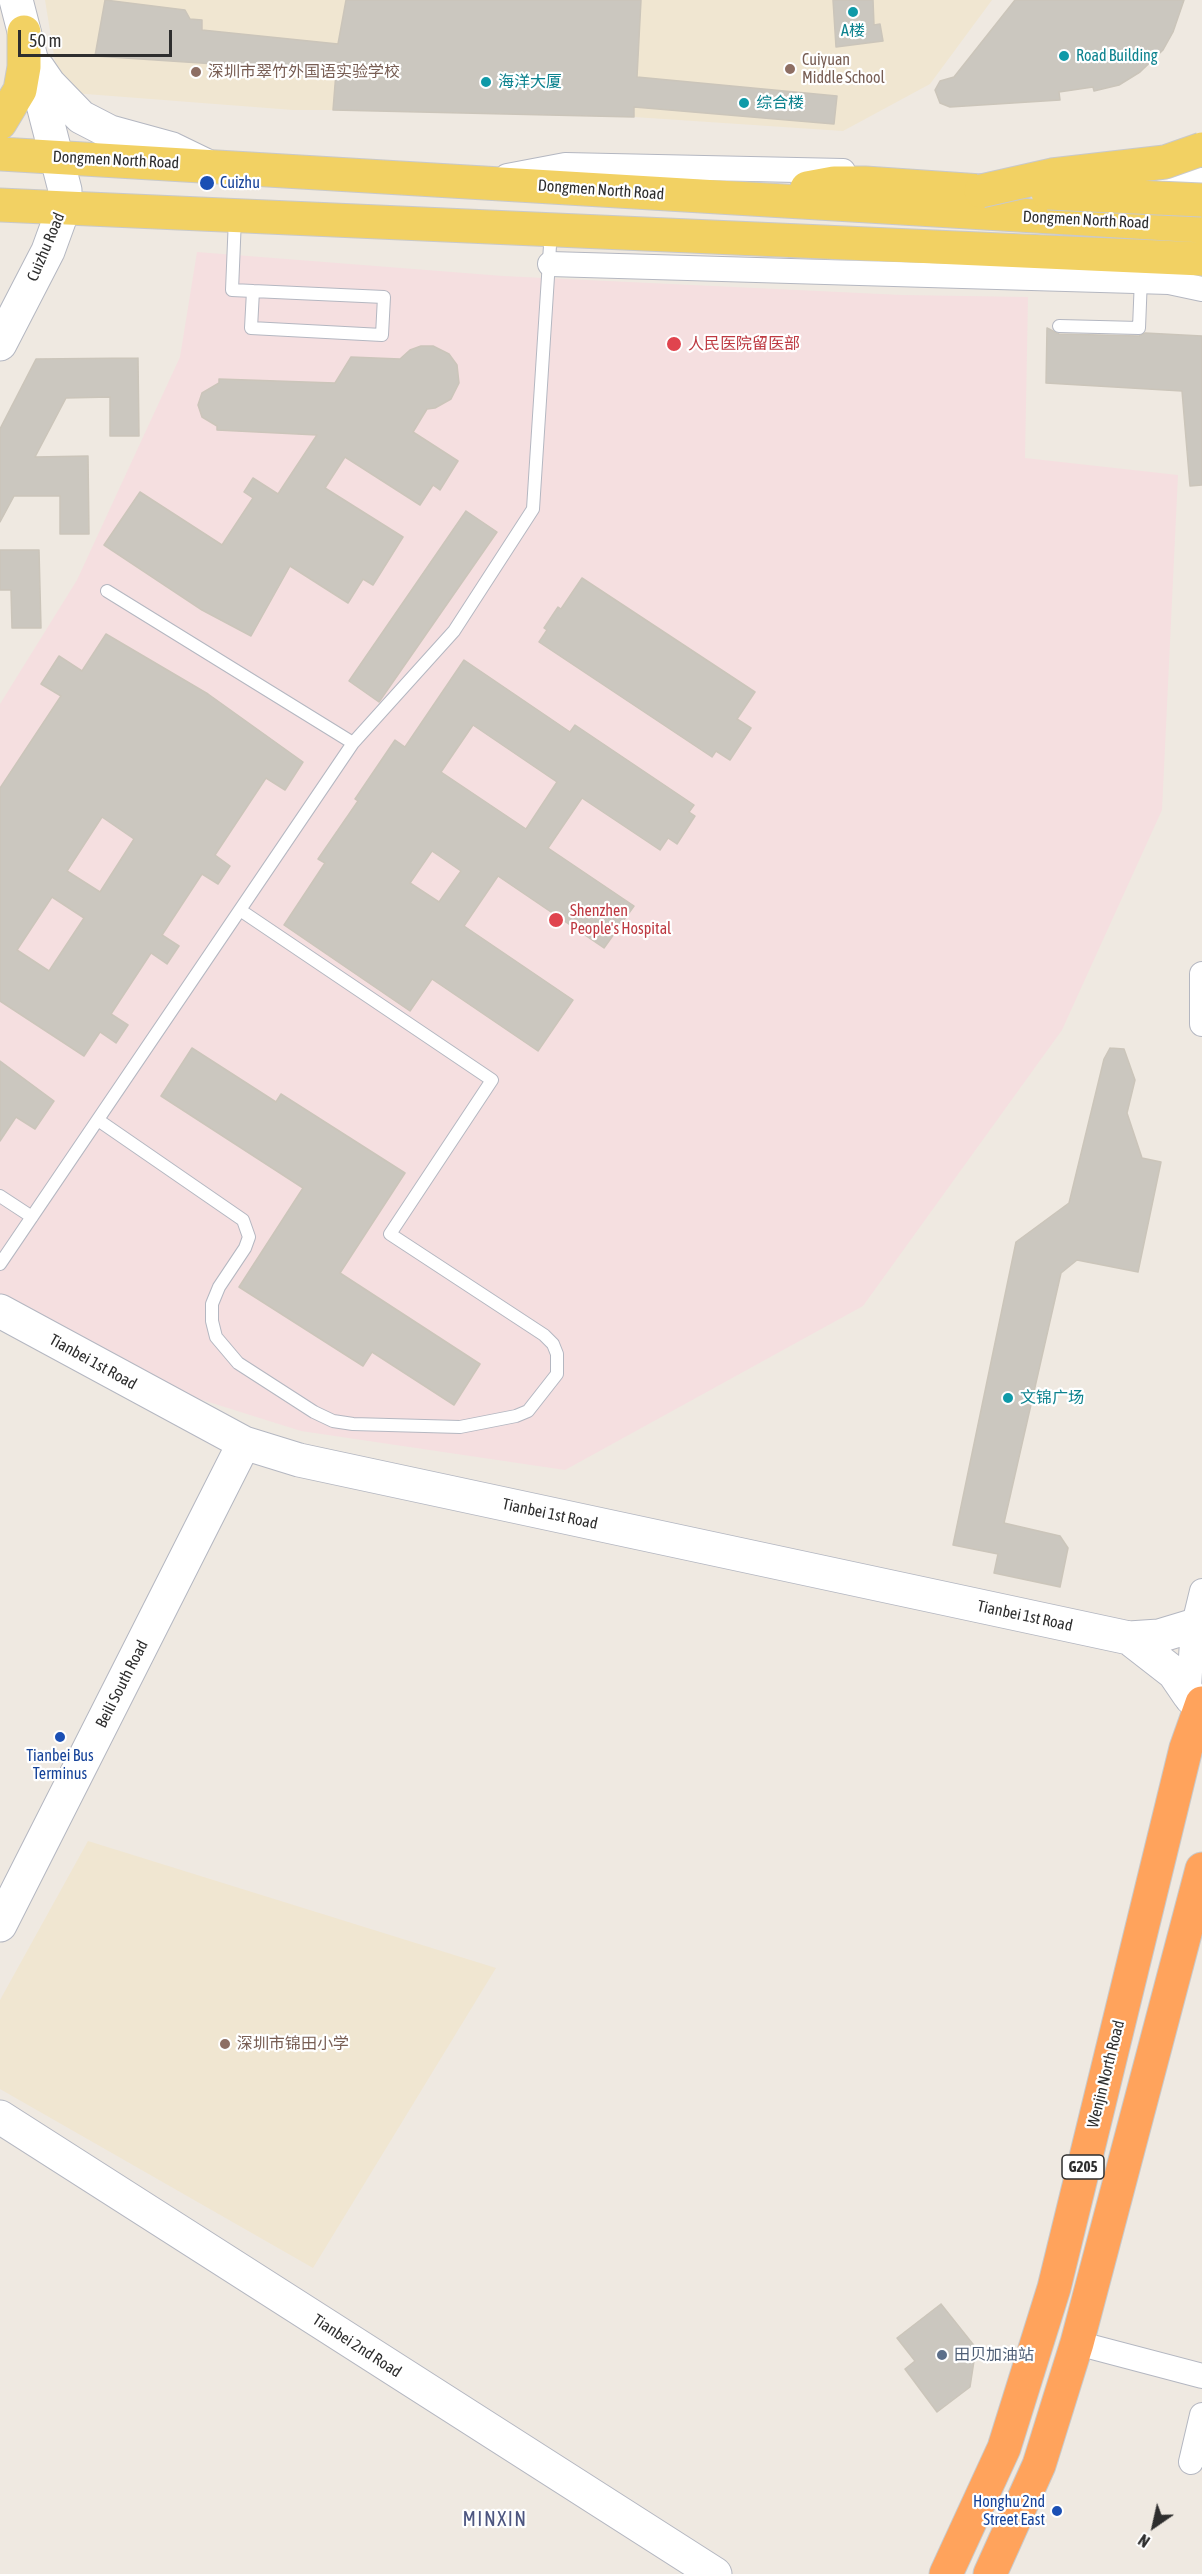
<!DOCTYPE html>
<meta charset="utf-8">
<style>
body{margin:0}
#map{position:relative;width:1202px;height:2574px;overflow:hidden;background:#efe9e1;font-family:"Asap Condensed",sans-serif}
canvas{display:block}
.north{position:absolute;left:1124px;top:2496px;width:60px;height:60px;-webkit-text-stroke:4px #fff;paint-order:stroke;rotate:214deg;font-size:16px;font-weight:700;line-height:24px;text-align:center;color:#2e2e2e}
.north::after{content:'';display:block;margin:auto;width:21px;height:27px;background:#2e2e2e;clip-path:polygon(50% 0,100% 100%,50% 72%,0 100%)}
.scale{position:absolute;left:18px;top:30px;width:154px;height:27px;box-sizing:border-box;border:3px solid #2e2e2e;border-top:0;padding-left:8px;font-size:18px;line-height:21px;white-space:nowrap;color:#2e2e2e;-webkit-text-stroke:4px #fff;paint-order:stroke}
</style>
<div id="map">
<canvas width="1202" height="2574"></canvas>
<div class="north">N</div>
<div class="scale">50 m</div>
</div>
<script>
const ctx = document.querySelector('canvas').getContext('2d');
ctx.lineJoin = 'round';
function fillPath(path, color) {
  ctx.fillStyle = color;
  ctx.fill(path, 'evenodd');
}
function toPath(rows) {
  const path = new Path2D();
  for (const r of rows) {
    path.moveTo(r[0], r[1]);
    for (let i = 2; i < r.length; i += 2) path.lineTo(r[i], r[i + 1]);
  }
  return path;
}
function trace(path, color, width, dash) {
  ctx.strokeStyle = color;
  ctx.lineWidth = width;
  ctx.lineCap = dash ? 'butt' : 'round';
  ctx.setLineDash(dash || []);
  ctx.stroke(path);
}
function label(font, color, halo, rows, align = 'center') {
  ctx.font = font + ' "Asap Condensed","Noto Sans SC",sans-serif';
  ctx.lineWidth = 4.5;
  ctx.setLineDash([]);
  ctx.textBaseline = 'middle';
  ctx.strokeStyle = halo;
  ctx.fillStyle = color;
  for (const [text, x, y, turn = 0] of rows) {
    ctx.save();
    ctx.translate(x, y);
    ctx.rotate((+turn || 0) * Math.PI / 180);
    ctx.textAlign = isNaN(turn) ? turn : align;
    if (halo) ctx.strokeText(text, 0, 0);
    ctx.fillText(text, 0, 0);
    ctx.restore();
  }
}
const education = toPath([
 [45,0,346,0,337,53,333,110,293,110,60,92],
 [641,0,992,0,930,84,843,131,634,117],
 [88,1841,496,1968,313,2268,0,2089,0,2000]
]);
const medical = toPath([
 [197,252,503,276,902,295,1028,297,1025,458,1178,475,1162,810,1062,1030,863,1306,565,1470,301,1431,145,1382,0,1296,0,704,77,580,180,357]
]);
const building = toPath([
 [105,0,185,10,190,19,202,20,202,30,338,44,346,0,641,0,637,77,837,96,834,124,634,107,634,117,333,110,336,72,95,56,105,0],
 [833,0,873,0,874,25,880,24,883,41,836,47,833,0],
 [1015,0,1184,0,1173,32,1163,50,1140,72,1119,85,1094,91,1093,87,1059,92,1060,100,950,107,940,103,935,90,940,81,954,77,1015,0],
 [1047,328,1059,334,1139,336,1145,333,1202,336,1202,485,1190,486,1182,391,1046,383,1047,328],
 [421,346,433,346,449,354,457,365,459,383,451,399,435,408,427,409,413,432,458,461,440,490,433,485,420,505,345,457,325,488,403,537,373,585,363,579,348,603,290,566,251,636,202,610,104,545,140,492,222,545,253,498,244,492,253,478,278,494,317,435,217,430,217,426,202,417,198,405,202,393,219,383,219,379,335,383,351,357,400,359,410,350,421,346],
 [138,358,139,436,110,436,110,397,66,398,35,457,88,456,89,534,60,534,60,496,14,496,0,522,0,429,36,359,138,358],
 [466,511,497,532,379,702,349,681,466,511],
 [0,550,39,550,41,628,12,628,11,590,0,590,0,550],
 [582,578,755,692,737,719,751,728,730,760,716,751,712,757,539,642,547,630,544,628,558,607,561,609,582,578],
 [106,634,208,694,303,762,285,790,266,778,215,855,230,866,218,884,202,874,162,935,179,946,167,964,151,953,111,1014,128,1025,116,1043,100,1032,84,1056,0,1001,0,788,61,696,41,684,59,656,82,671,106,634],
 [102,817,134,839,100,892,67,871,102,817],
 [52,897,84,918,49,971,17,950,52,897],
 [464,660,570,732,575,725,694,805,689,812,695,816,677,844,668,838,660,850,582,798,548,848,634,906,604,948,498,876,464,926,573,1000,538,1051,432,979,410,1011,284,925,325,863,318,859,358,801,355,799,395,740,405,747,464,660],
 [473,725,557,782,526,829,441,772,473,725],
 [432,851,461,871,439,902,410,883,432,851],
 [192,1048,276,1102,281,1094,405,1173,340,1273,480,1364,454,1405,372,1352,363,1366,239,1287,303,1188,161,1096,192,1048],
 [1110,1048,1124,1049,1135,1080,1127,1113,1142,1158,1161,1162,1138,1272,1077,1260,1061,1273,1004,1523,1060,1536,1068,1548,1060,1587,994,1573,998,1554,953,1545,1016,1242,1069,1203,1104,1059,1110,1048],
 [0,1061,54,1101,35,1129,16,1117,0,1141,0,1061],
 [941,2304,976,2348,970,2387,937,2412,905,2369,915,2361,897,2338,941,2304]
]);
const lane = toPath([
 [235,218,232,290,253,291,384,297,382,335,251,328,253,291],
 [1059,326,1139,328,1141,278],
 [107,591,353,743],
 [98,1120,243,1220,249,1237,245,1248,219,1287,212,1304,212,1321,216,1337,238,1363,314,1412,333,1421,353,1424,460,1427,516,1416,528,1411,557,1374,557,1354,553,1344,544,1335,390,1234,492,1080,240,910],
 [0,1196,32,1217],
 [0,1264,353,743,454,631,533,509,551,230]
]);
const street = toPath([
 [507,176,565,165,843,171],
 [1129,178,1202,180],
 [550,264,1169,282,1202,289],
 [1202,974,1202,1024],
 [1188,1701,1193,1628,1202,1591],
 [1077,2343,1202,2376],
 [1191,2462,1202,2415]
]);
const secondary = toPath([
 [38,68,49,84,81,117,110,132,172,149,205,165],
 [0,344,48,251,64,207,65,190,16,0],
 [0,1311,244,1443,299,1460,1129,1638,1159,1636,1202,1623],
 [1129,1638,1174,1673,1189,1695],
 [0,1925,244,1443],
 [0,2117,715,2574]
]);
const primary = toPath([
 [0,123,20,90,24,67,24,32],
 [0,154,1202,226],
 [807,188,834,183,865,183,981,191],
 [0,205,1202,259]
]);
const highway = toPath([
 [946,2574,1004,2448,1054,2288,1186,1748,1202,1703],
 [990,2574,1039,2465,1077,2343,1202,1869]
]);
const primaryBridge = toPath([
 [981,191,1052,175,1165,162,1202,149],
 [1048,193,1202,200]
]);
const markers = [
 [853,12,6,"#0f9aa8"],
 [1064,56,6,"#0f9aa8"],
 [790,69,6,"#8d6e63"],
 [196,72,6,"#8d6e63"],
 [486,82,6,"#0f9aa8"],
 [744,103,6,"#0f9aa8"],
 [207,183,8,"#1a4fb4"],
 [674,344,8,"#e0444e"],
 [556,920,8,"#e0444e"],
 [1008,1398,6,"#0f9aa8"],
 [60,1737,6,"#1a4fb4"],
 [225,2044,6,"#8d6e63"],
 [942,2355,6,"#5c6f8a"],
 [1057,2511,6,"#1a4fb4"]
];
const shields = [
 [1083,2167,42]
];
const shieldNames = [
 ["G205",1083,2167]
];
const cultureNames = [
 ["A楼",853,31,"center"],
 ["Road Building",1076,56],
 ["海洋大厦",498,82],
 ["综合楼",756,103],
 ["文锦广场",1020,1398]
];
const educationNames = [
 ["Cuiyuan",802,60],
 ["Middle School",802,78],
 ["深圳市翠竹外国语实验学校",208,72],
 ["深圳市锦田小学",237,2044]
];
const streetNames = [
 ["Dongmen North Road",116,160,3],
 ["Dongmen North Road",601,190,4],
 ["Dongmen North Road",1086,220,3],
 ["Cuizhu Road",46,247,-67],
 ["Tianbei 1st Road",93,1362,29],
 ["Tianbei 1st Road",550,1514,12],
 ["Tianbei 1st Road",1025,1616,12],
 ["Beili South Road",122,1684,-63],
 ["Wenjin North Road",1106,2074,-76],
 ["Tianbei 2nd Road",357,2346,33]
];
const transitNames = [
 ["Cuizhu",220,183],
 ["Tianbei Bus",60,1756,"center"],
 ["Terminus",60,1774,"center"],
 ["Honghu 2nd",1045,2502,"right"],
 ["Street East",1045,2520,"right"]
];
const healthNames = [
 ["人民医院留医部",688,344],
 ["Shenzhen",570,911],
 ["People's Hospital",570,929]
];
const serviceNames = [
 ["田贝加油站",954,2355]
];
const quarterNames = [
 ["MINXIN",495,2520]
];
fillPath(education, '#f0e6d1');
fillPath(medical, '#f5dfe0');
fillPath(building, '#cbc7bf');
trace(building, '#cbc5ba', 1.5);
trace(lane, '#b4b7c1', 14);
trace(street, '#b4b7c1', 26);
trace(secondary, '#b4b7c1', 35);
trace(primary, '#c9c9c9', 35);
trace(highway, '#c9c9c9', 35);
trace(lane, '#fff', 12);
trace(street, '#fff', 24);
trace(secondary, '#fff', 33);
trace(primary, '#f2d163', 33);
trace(highway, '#ffa35c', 33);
trace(primaryBridge, '#c9c9c9', 35, []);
trace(primaryBridge, '#f2d163', 33);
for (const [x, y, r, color] of markers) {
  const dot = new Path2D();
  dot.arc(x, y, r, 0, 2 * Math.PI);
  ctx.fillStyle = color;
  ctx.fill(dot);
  trace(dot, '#fff', 2);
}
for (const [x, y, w] of shields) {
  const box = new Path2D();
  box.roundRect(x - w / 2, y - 12, w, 24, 4.5);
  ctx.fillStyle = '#fff';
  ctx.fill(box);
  trace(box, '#2e2e2e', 1.5);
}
label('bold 15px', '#2e2e2e', null, shieldNames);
label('16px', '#0d838f', '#fff', cultureNames, 'left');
label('16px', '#785e54', '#fff', educationNames, 'left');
label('16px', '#2e2e2e', '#fff', streetNames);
label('16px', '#164399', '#fff', transitNames, 'left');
label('16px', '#be3a42', '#fff', healthNames, 'left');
label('16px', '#4e5e75', '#fff', serviceNames, 'left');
ctx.letterSpacing = '1.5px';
label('20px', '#4d5680', '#fff', quarterNames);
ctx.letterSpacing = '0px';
</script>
